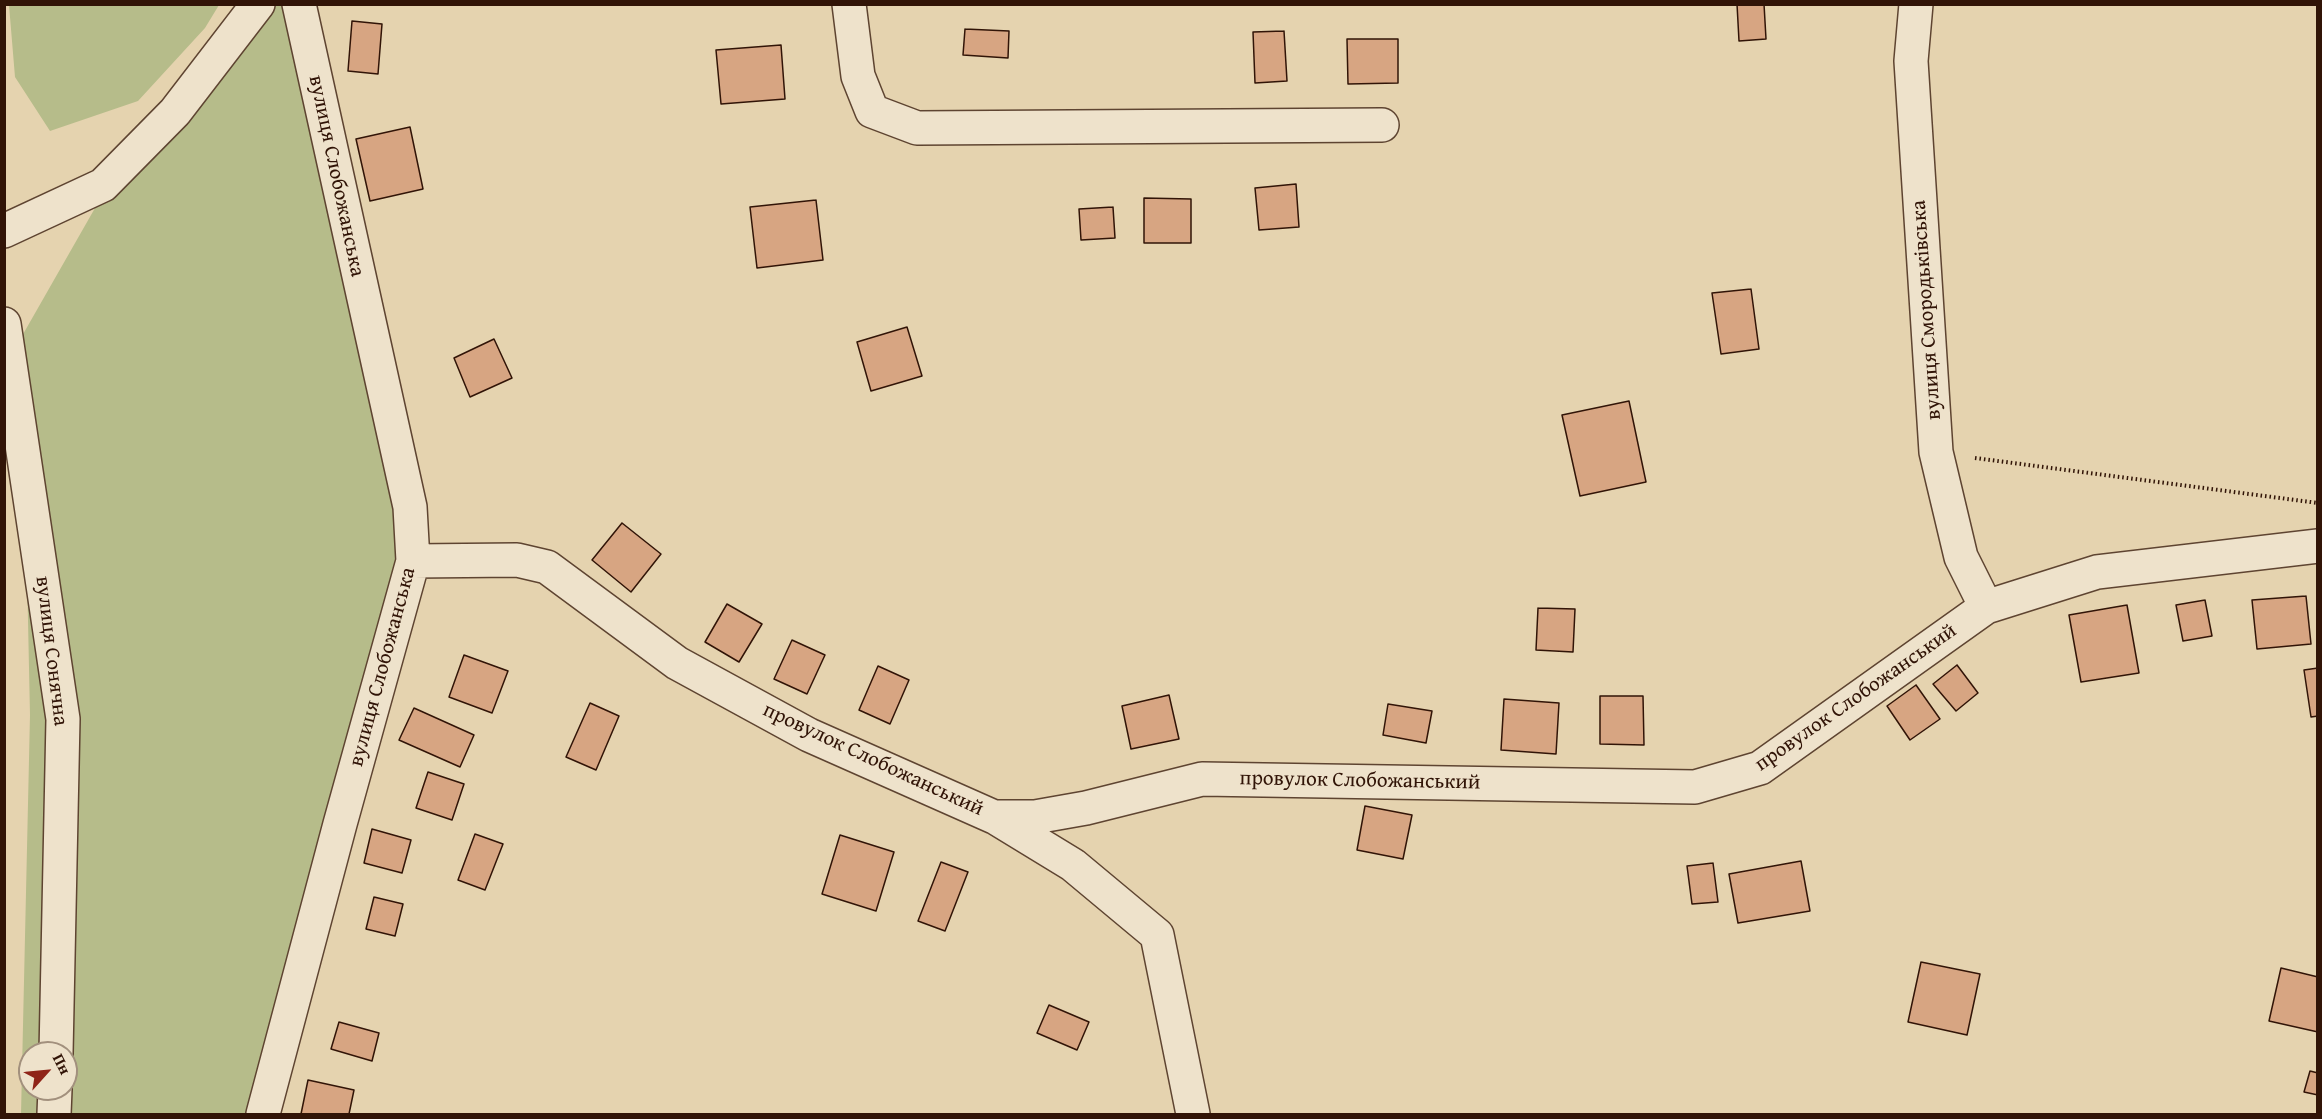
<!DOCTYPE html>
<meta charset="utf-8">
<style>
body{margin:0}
#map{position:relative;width:2322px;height:1119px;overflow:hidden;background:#e5d3af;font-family:"Gentium Book Plus",serif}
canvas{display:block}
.frame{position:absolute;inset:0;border:6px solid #311407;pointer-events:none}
.north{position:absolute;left:18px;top:1041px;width:60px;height:60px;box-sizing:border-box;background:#eee2cb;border:2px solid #a2907d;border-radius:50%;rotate:63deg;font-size:16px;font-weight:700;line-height:24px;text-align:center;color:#311407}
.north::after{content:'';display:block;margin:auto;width:21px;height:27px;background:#8f2418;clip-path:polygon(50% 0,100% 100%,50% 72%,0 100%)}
</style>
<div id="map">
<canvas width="2322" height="1119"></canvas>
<div class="frame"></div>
<div class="north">Пн</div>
</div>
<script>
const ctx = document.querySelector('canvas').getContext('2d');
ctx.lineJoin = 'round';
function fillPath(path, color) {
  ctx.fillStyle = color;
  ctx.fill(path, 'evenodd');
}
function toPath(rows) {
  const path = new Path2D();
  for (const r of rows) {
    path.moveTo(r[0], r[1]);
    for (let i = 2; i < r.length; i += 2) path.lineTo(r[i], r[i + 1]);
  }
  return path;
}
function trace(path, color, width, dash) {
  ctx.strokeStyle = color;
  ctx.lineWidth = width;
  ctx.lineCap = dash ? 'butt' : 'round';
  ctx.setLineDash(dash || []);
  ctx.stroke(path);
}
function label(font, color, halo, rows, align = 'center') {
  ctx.font = font + ' "Gentium Book Plus",serif';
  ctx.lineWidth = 4.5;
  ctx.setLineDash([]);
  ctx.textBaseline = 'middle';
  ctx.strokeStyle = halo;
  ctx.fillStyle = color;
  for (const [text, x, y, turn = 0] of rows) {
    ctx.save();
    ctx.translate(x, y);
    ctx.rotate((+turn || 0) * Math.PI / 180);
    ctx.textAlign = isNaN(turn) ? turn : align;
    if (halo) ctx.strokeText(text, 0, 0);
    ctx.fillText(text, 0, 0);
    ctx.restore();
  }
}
const green = toPath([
 [9,5,9,4,219,5,205,28,138,101,50,131,15,77],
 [270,5,298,5,413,561,270,1114,21,1114,30,715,22,336,115,173],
 [30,1053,66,1053,66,1089,30,1089]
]);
const building = toPath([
 [1737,4,1764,4,1766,39,1739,41,1737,4],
 [352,21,382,24,378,74,348,71,352,21],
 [965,29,1009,31,1008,58,963,55,965,29],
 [1284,31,1287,81,1255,83,1253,32,1284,31],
 [1347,39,1398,39,1398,83,1348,84,1347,39],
 [781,45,785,99,721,104,716,50,781,45],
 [410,127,423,189,370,201,356,139,410,127],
 [1296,184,1299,227,1259,230,1255,188,1296,184],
 [1144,198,1191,199,1191,243,1144,243,1144,198],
 [816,200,823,260,757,268,750,207,816,200],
 [1113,207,1115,238,1081,240,1079,209,1113,207],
 [1751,289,1759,349,1721,354,1712,293,1751,289],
 [907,327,922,376,871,391,857,342,907,327],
 [494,339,512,378,470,397,454,358,494,339],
 [1629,401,1646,482,1580,496,1562,415,1629,401],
 [622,523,661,554,631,592,592,560,622,523],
 [2306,596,2311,644,2257,649,2252,600,2306,596],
 [2205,600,2212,636,2183,641,2176,605,2205,600],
 [727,604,762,624,739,662,705,642,727,604],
 [2127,605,2139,673,2081,682,2069,615,2127,605],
 [1538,608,1575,609,1573,652,1536,650,1538,608],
 [792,640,825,655,807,694,774,679,792,640],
 [464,655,508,671,492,713,449,697,464,655],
 [1957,665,1978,693,1956,711,1933,684,1957,665],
 [878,666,909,680,890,724,859,710,878,666],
 [2318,668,2318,716,2311,717,2304,670,2318,668],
 [1916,685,1940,719,1910,740,1887,706,1916,685],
 [1169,695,1179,739,1131,749,1122,706,1169,695],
 [1600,696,1643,696,1644,745,1600,744,1600,696],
 [1504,699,1559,703,1556,754,1501,750,1504,699],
 [590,703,619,716,596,770,566,757,590,703],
 [1388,704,1432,711,1426,743,1383,735,1388,704],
 [414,708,474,735,460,767,399,740,414,708],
 [428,772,464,784,452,820,416,808,428,772],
 [1365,806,1412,815,1403,859,1357,850,1365,806],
 [372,829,411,840,402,873,364,863,372,829],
 [475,834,503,844,485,890,458,880,475,834],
 [840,835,894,852,876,911,822,894,840,835],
 [1801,861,1810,911,1738,923,1729,874,1801,861],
 [941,862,968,872,945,931,918,921,941,862],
 [1713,863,1718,902,1692,904,1687,866,1713,863],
 [374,897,403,904,395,936,366,929,374,897],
 [1921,962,1980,974,1967,1035,1908,1022,1921,962],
 [2281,968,2318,977,2318,1032,2269,1021,2281,968],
 [1049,1005,1089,1022,1077,1050,1037,1033,1049,1005],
 [339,1022,379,1033,372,1061,331,1049,339,1022],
 [2310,1071,2318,1073,2318,1095,2304,1092,2310,1071],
 [308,1080,354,1090,349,1114,301,1114,308,1080]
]);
const path = toPath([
 [1975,458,2318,503]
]);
const minor = toPath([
 [849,4,858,76,872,111,917,128,1382,125],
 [1916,4,1911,61,1936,452,1961,557,1986,607],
 [4,231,103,185,175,112,258,4],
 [4,324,63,719,56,1053],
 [413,561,517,560,547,567,677,663,809,735,994,817,1035,817,1086,808,1202,779,1695,787,1760,768,1986,607,2097,572,2318,546],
 [996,818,1073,865,1157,935,1193,1114],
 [54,1114,55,1089],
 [263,1114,340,824,413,561,410,507,299,4]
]);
const streetNames = [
 ["вулиця Слобожанська",336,176,78],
 ["вулиця Смородьківська",1927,310,-94],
 ["вулиця Сонячна",51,651,83],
 ["вулиця Слобожанська",383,667,-75],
 ["провулок Слобожанський",1856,698,-35],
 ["провулок Слобожанський",873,760,25],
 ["провулок Слобожанський",1360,781,1]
];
fillPath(green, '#b6bc8a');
fillPath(building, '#d7a582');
trace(building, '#311407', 1.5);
trace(minor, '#5e4431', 36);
trace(path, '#311407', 4, [1.5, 3]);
trace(minor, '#eee2cb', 33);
label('21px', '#311407', '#eee2cb', streetNames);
</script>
